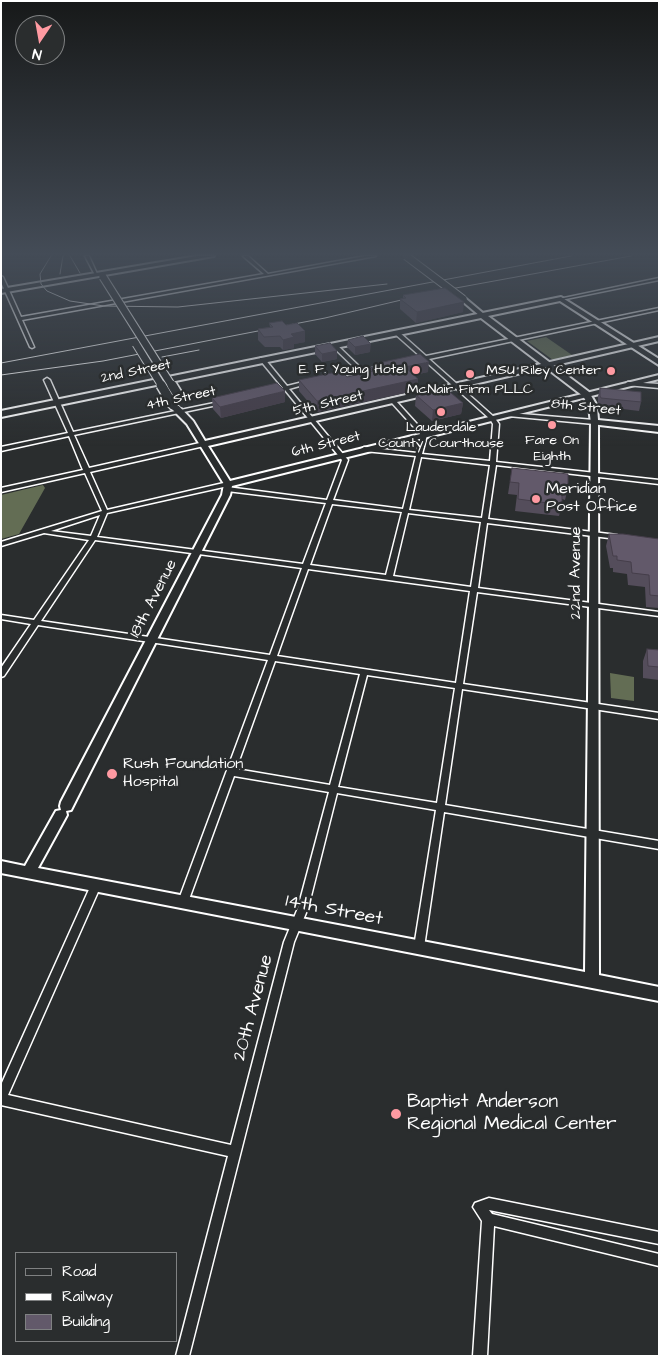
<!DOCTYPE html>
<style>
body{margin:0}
#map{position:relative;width:660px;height:1357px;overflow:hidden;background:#2a2d2e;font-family:"Architects Daughter",sans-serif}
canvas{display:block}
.frame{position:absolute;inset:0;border:2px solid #fff;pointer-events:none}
.legend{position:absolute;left:15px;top:1252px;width:162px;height:90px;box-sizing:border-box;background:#2a2d2e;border:1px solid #7f8182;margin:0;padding:6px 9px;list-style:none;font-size:15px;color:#fff}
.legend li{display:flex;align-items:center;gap:10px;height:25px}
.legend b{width:25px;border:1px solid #7f8182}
.north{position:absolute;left:15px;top:15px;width:50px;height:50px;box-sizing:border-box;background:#2a2d2e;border:1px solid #7f8182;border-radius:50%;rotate:192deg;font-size:14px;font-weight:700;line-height:20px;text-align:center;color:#fff}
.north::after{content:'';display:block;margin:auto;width:18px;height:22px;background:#ff9aa2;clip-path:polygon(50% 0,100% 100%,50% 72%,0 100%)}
</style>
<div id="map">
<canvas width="660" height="1357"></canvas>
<div class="frame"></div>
<ul class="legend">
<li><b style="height:6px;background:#2a2d2e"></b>Road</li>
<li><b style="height:6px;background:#fff"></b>Railway</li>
<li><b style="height:14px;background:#62596a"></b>Building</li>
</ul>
<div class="north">N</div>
</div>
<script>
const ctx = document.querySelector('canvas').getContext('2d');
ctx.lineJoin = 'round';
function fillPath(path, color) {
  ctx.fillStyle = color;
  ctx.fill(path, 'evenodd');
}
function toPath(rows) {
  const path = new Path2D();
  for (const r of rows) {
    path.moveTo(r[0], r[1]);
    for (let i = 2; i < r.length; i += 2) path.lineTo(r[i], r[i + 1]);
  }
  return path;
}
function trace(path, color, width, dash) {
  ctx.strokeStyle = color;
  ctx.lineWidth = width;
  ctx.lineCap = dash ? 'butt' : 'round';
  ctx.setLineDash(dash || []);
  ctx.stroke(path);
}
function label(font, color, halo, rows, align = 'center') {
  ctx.font = font + ' "Architects Daughter",sans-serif';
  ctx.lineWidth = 5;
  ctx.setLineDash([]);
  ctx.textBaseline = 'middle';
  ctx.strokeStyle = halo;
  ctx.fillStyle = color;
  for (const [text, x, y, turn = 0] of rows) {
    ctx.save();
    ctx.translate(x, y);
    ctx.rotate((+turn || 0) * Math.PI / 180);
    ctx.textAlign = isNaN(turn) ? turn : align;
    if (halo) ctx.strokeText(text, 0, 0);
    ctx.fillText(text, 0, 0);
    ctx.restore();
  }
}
const green = toPath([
 [546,337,572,355,553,360,527,341],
 [43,485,45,488,19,534,1,539,1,495],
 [610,673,634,677,634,701,611,698]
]);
const street = toPath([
 [85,256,89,256,98,276,95,275,85,256],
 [243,256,248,256,268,274,365,256,376,256,22,320,34,347,32,348,30,347,1,282,1,276,3,277,21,317,264,274,243,256],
 [659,278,659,280,561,300,559,299,659,278],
 [659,308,659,310,429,359,494,417,499,424,496,462,659,480,659,484,496,465,488,519,617,535,620,537,617,539,487,523,478,588,659,612,659,616,477,592,463,684,659,713,659,719,462,689,445,805,659,841,659,849,444,812,424,947,422,950,419,952,416,950,414,947,436,810,337,793,308,908,294,942,189,1356,176,1356,228,1156,1,1105,1,1085,91,885,93,882,96,881,99,882,101,885,8,1095,231,1145,284,942,298,908,329,792,234,776,188,902,186,905,183,906,180,905,178,902,268,660,38,625,4,676,1,677,1,668,31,624,1,619,1,615,34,620,89,540,44,533,1,546,1,542,102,511,85,473,1,492,1,488,83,470,69,436,1,451,1,447,68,433,44,380,47,378,50,380,73,432,224,401,224,403,222,404,74,435,89,468,204,442,207,444,204,446,90,472,107,510,228,482,231,484,228,486,107,513,97,537,303,564,326,503,227,491,224,489,227,487,327,500,342,460,285,390,273,392,273,390,283,388,260,360,260,358,264,358,287,386,307,381,310,383,289,389,348,460,333,500,403,509,416,456,364,451,361,449,364,447,417,453,421,435,392,403,392,401,396,401,427,435,422,454,490,461,493,424,490,419,424,360,414,361,414,359,421,357,395,334,395,332,399,332,426,356,659,308],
 [421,457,490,465,482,518,409,510,421,457],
 [332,504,402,512,386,575,310,565,332,504],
 [408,513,481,522,471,587,393,576,408,513],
 [100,515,91,536,51,531,100,515],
 [95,540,302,568,270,655,41,621,95,540],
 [308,569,470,591,456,683,277,656,308,569],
 [275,661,360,674,330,785,236,769,275,661],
 [367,675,455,688,437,803,338,787,367,675],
 [332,344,336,344,363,370,378,367,380,368,334,378,334,376,358,371,332,346,332,344],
 [628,382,659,384,659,388,626,385,626,383,628,382],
 [510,413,594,420,597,422,594,424,508,416,508,414,510,413],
 [489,1198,659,1232,659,1244,489,1210,492,1214,659,1254,659,1266,494,1226,487,1356,473,1356,482,1221,473,1207,475,1203,489,1198]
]);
const secondary = toPath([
 [197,256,214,256,1,293,1,289,197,256],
 [461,298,465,298,484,314,484,316,480,316,461,300,461,298],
 [659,337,659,341,208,446,230,481,659,375,659,379,232,486,230,495,71,810,66,811,61,810,60,806,61,802,222,495,224,484,187,424,170,407,170,403,176,403,193,421,205,441,659,337],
 [591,420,598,422,599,975,659,987,659,1001,1,873,1,861,25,866,56,811,61,810,66,811,67,815,38,868,585,972,591,420]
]);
const primary = toPath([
 [561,297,659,359,659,365,560,301,488,316,589,392,597,406,598,420,659,426,659,432,591,424,589,406,583,396,481,318,1,417,1,411,561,297]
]);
const rail = toPath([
 [51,256,40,274,41,284,47,291,70,301,104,306,178,307,387,284],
 [70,256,80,273],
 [60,274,63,256],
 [434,292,631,256],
 [162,357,199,350],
 [1,363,571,256],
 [1,375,103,361,325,318,414,297]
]);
const secondaryBridgeFar1 = toPath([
 [406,256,463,299],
 [103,277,172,386],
 [136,344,162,386]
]);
const secondaryBridge = toPath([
 [161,385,173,405],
 [172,385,183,403]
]);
const wall = toPath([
 [403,295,463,312,416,323,400,309,400,299,403,298],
 [269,323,286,325,305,342,294,344,294,348,283,350,280,347,265,347,258,340,258,329,270,327],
 [348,340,370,352,355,355,347,347],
 [315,346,337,351,337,359,322,362,315,354],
 [374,364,428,372,414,375,418,390,317,412,299,391,299,380,347,377,370,372,370,368,374,367],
 [600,388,641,402,639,411,599,406,598,404,598,396],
 [416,395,463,403,461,414,432,421,415,406],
 [212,398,285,402,221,418,213,409],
 [512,468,568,488,565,500,562,499,562,505,559,516,515,511,517,495,508,494],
 [609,534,659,539,659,608,646,607,645,587,628,585,627,574,613,572,613,568,610,568,606,546],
 [647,649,659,650,659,680,643,678,643,661]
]);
const shadedWall = toPath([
 [464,302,463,312,416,323,417,312],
 [305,331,305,342,294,344,294,348,283,350,283,340,291,334],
 [371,344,370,352,355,355,355,347],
 [337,351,337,359,322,362,322,354],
 [429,362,428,372,405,377,405,367],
 [418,379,418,390,317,412,317,401],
 [285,391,285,402,221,418,220,407],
 [463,403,461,414,432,421,433,410]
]);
const building = toPath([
 [445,288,464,302,417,312,400,299,406,298,403,295,445,288],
 [282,321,286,325,297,323,305,331,291,334,294,337,283,340,280,336,264,337,258,329,273,327,269,323,282,321],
 [363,336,371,344,355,347,348,340,363,336],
 [330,343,337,351,322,354,315,346,330,343],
 [420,354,429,362,405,367,418,379,317,401,299,380,341,371,347,377,374,371,370,368,376,366,374,364,420,354],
 [277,383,285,391,220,407,212,398,277,383],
 [445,388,463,403,433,410,416,395,445,388],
 [600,388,641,392,641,402,601,398,600,396,600,388],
 [512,468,568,474,568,488,562,487,562,505,518,499,519,483,510,482,512,468],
 [609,534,623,534,659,539,659,596,650,595,649,575,632,573,631,562,617,560,617,556,613,556,609,534],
 [647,649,659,650,659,667,648,666,647,649]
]);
const markers = [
 [416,370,5,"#ff9aa2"],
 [611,371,5,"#ff9aa2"],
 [470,374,5,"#ff9aa2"],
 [441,412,5,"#ff9aa2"],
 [552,425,5,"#ff9aa2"],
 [536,499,5,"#ff9aa2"],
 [112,774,6,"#ff9aa2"],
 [396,1114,6,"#ff9aa2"]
];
const farPoinames = [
 ["E. F. Young Hotel",406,370,"right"],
 ["MSU Riley Center",601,371,"right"],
 ["McNair Firm PLLC",470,390],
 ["Lauderdale",441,428],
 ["County Courthouse",441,444],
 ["Fare On",552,441],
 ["Eighth",552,457]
];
const farStreetnames = [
 ["2nd Street",136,372,-12],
 ["4th Street",181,399,-12],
 ["5th Street",328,404,-13],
 ["8th Street",586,408,6],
 ["6th Street",326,445,-14]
];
const poiNames = [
 ["Meridian",546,490],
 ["Post Office",546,508],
 ["Rush Foundation",123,765],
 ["Hospital",123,783]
];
const streetNames = [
 ["22nd Avenue",577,573,-90],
 ["18th Avenue",154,599,-63]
];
const nearStreetnames = [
 ["14th Street",334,911,11],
 ["20th Avenue",254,1008,-75]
];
const nearPoinames = [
 ["Baptist Anderson",407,1103],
 ["Regional Medical Center",407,1125]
];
fillPath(green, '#636d54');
trace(street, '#fff', 3);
trace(secondary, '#fff', 4);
trace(primary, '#fff', 4);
fillPath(street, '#2a2d2e');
fillPath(secondary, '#2a2d2e');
fillPath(primary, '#2a2d2e');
trace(rail, '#fff', 1);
trace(secondaryBridgeFar1, '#fff', 9, []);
trace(secondaryBridge, '#fff', 12, []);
trace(secondaryBridgeFar1, '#2a2d2e', 7);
trace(secondaryBridge, '#2a2d2e', 9);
fillPath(wall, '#544d5b');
fillPath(shadedWall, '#453e4a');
fillPath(building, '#62596a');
trace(building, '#453e4a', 1);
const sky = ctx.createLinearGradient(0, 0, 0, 446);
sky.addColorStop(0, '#171919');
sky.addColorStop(0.57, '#444c57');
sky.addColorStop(1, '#444c5700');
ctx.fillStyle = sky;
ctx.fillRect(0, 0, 660, 446);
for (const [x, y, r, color] of markers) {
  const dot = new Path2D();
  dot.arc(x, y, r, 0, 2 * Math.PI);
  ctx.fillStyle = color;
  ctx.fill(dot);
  trace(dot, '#2a2d2e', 2);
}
label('14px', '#fff', '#2a2d2e', farPoinames);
label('14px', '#fff', '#2a2d2e', farStreetnames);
label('16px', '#fff', '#2a2d2e', poiNames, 'left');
label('16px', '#fff', '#2a2d2e', streetNames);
label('19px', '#fff', '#2a2d2e', nearStreetnames);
label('19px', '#fff', '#2a2d2e', nearPoinames, 'left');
</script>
